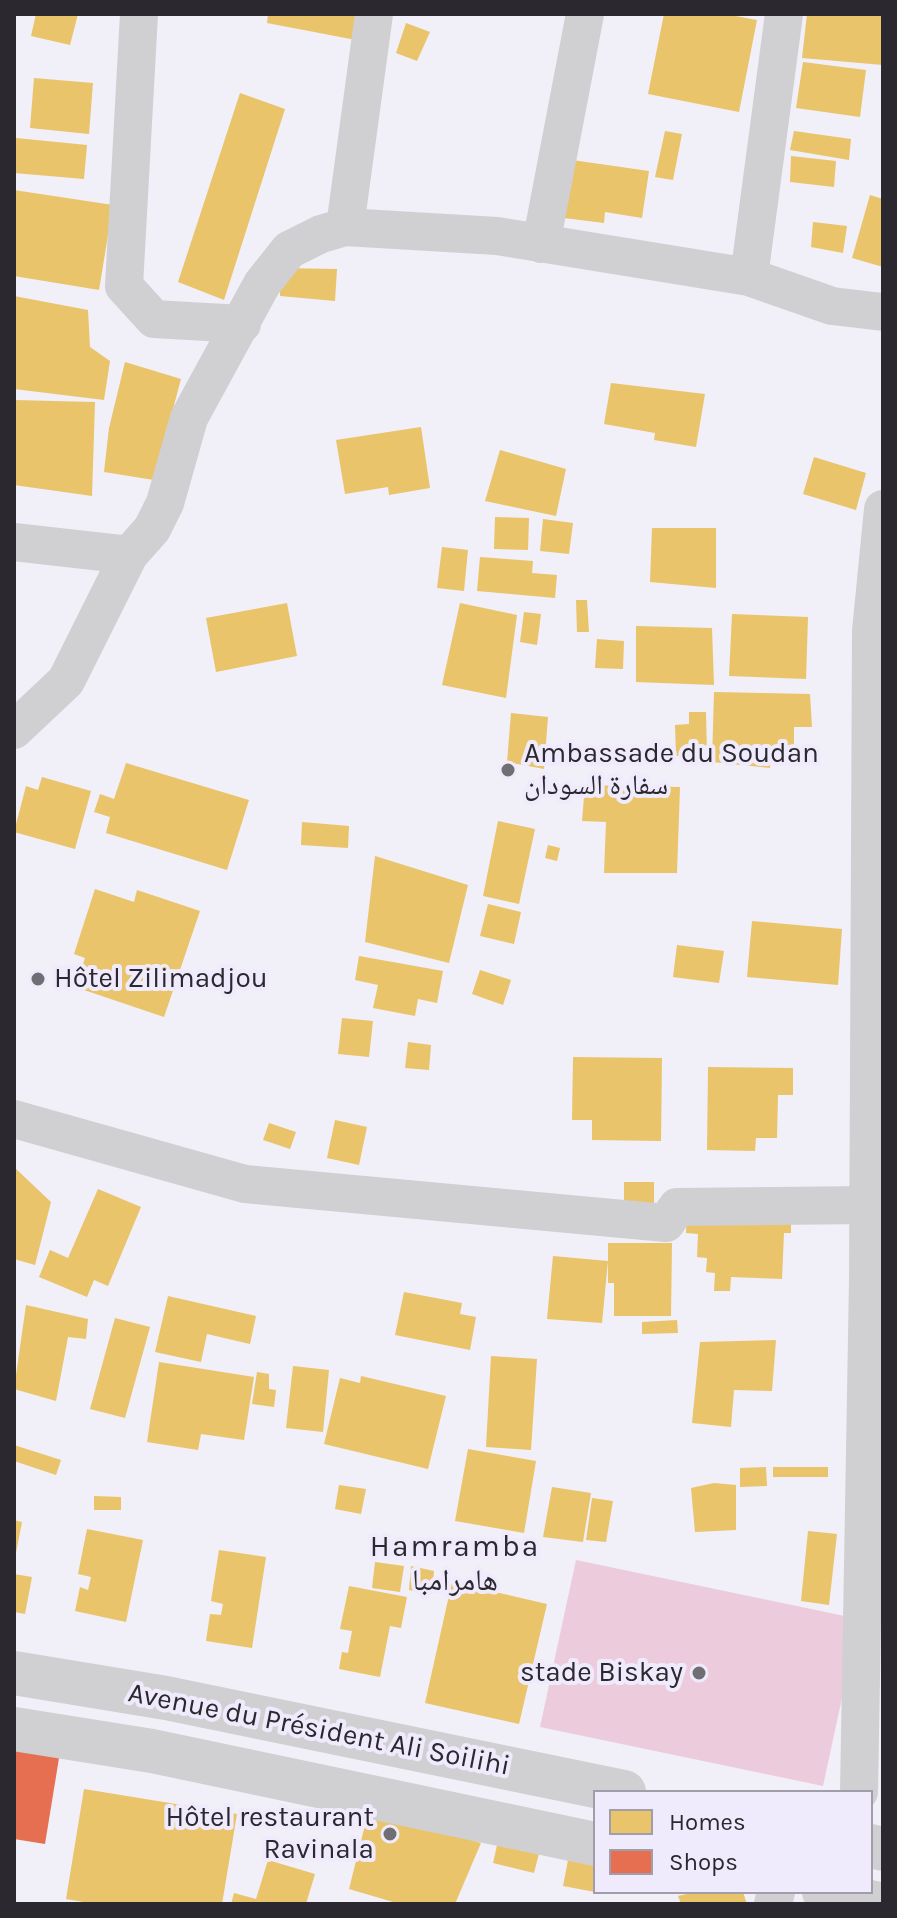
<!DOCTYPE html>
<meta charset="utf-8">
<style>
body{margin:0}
#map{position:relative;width:897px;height:1918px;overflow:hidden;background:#f1eff8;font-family:Karla,sans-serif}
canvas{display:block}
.frame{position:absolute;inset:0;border:16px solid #2b292f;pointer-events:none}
.legend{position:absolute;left:593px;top:1790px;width:280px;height:104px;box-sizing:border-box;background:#f0ebfc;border:2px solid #a19daa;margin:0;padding:10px 14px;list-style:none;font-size:24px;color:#2b292f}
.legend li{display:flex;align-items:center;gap:16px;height:40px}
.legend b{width:40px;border:2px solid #a19daa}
</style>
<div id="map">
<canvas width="897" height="1918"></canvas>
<div class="frame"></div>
<ul class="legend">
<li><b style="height:22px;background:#e9c46a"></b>Homes</li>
<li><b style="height:22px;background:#e76f51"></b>Shops</li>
</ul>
</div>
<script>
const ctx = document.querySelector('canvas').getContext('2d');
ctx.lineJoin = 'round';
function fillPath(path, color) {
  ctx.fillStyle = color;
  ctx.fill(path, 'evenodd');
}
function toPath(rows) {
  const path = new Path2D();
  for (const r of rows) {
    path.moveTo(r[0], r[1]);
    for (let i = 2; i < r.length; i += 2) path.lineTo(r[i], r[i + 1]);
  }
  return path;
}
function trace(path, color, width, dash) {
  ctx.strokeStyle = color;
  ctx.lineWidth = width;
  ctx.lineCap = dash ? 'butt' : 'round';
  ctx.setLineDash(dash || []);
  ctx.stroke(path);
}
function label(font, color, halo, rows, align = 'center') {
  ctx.font = font + ' Karla,"Noto Naskh Arabic",sans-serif';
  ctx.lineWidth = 8;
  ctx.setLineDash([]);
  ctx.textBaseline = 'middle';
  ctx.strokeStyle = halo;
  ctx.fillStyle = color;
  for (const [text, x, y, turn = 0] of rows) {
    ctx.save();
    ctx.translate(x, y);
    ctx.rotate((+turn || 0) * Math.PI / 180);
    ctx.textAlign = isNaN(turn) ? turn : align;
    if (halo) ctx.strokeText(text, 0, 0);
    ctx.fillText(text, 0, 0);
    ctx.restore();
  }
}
const green = toPath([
 [576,1560,859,1619,823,1786,540,1727]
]);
const homes = toPath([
 [36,14,78,14,70,45,31,36],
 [268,14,360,14,356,40,267,23],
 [664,14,725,14,757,20,739,112,648,94],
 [807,14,883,14,883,65,802,58],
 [406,23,430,32,417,61,396,53],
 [803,62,866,70,860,117,796,108],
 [34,78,93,83,89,134,30,128],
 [240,93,285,109,224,300,178,282],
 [665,131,682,134,673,180,655,177],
 [794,131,851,139,849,160,790,150],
 [16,138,87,145,84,179,14,173],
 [791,156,836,161,834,187,790,182],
 [572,160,649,171,642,218,605,212,604,223,564,218],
 [14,190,113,205,99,290,14,276],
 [870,195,883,199,883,267,852,258],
 [813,222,847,226,843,253,811,247],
 [280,268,337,269,335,301,280,296],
 [14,296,88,310,90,347,110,361,104,400,14,389],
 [125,362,181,379,154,480,104,472,109,428],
 [611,383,705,394,696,447,654,440,655,433,604,424],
 [14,400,95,402,92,496,14,485],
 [421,427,430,488,389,495,388,487,345,494,336,440],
 [500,450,566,469,556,516,485,501],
 [814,457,866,473,856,510,803,494],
 [495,517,529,518,528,550,494,549],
 [543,519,573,523,569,554,540,551],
 [652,528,716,528,716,588,650,582],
 [442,547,468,550,464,591,437,588],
 [480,557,533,561,532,573,557,575,555,598,477,591],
 [576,600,587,600,589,632,577,632],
 [287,603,297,656,216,672,206,618],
 [460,603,517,615,506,698,442,685],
 [524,612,541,614,537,645,520,642],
 [732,614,808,617,806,679,729,676],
 [636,626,712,628,714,685,636,682],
 [597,639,624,641,623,669,595,668],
 [714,692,810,694,812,727,794,727,794,745,772,746,770,768,712,762],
 [689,712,706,712,707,756,676,756,675,725,689,724],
 [511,713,548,717,544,769,507,762],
 [126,763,249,800,227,870,106,833,110,817,94,812,100,794,114,799],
 [42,777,91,791,75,849,14,832,26,786,38,790],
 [585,785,680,787,677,873,604,873,606,822,582,821],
 [498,821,535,829,519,904,483,896],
 [302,822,349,826,348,848,301,845],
 [548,845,560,848,557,861,545,858],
 [375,856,468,885,449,963,365,942],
 [95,889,134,902,137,890,200,911,164,1017,75,987,85,958,74,954],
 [488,904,521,912,514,944,480,936],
 [752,921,842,929,838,985,747,977],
 [677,945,724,951,719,983,673,977],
 [359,956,443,971,437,1003,418,999,415,1016,373,1008,378,985,355,980],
 [480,970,511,980,503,1005,472,994],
 [342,1018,373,1021,369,1057,338,1054],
 [408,1042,431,1045,429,1070,405,1068],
 [573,1057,662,1058,661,1141,592,1140,592,1120,572,1120],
 [708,1067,793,1068,793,1095,778,1095,777,1138,756,1138,755,1151,707,1150],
 [335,1120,367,1127,359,1165,327,1158],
 [269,1123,296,1132,290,1149,263,1140],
 [14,1167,51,1202,35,1265,14,1259],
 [624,1182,654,1182,654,1213,624,1213],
 [98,1189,141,1207,108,1286,94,1280,87,1297,39,1277,50,1250,68,1258],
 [687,1211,791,1222,791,1233,784,1233,782,1279,731,1277,730,1291,714,1291,715,1273,706,1272,707,1258,697,1257,698,1234,686,1233],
 [608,1243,672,1243,671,1316,614,1316,614,1283,608,1283],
 [553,1256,608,1261,602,1323,547,1319],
 [404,1292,462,1303,460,1314,476,1317,470,1350,395,1335],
 [168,1296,256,1316,250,1344,207,1334,201,1362,155,1352],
 [26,1305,88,1319,86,1339,68,1337,56,1401,14,1389],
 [115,1318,150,1327,125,1418,90,1409],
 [677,1320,678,1333,642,1334,642,1322],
 [776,1340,772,1391,734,1390,731,1427,692,1423,700,1342],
 [491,1356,537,1359,531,1450,486,1447],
 [159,1362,254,1377,244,1440,201,1434,198,1450,147,1442],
 [293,1366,329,1370,323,1432,286,1428],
 [257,1372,269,1374,269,1389,276,1390,274,1407,252,1404],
 [361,1376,446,1396,428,1469,324,1444,340,1378,360,1383],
 [14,1445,61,1460,56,1475,14,1461],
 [468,1449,536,1461,524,1533,455,1521],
 [766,1467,767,1486,740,1487,740,1468],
 [773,1467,828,1467,828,1477,773,1477],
 [714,1483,736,1485,736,1530,695,1532,691,1488],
 [339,1485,366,1489,361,1514,335,1509],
 [552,1487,591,1493,583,1542,543,1537],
 [94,1496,121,1497,121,1510,94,1510],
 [592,1498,613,1501,606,1542,586,1540],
 [14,1520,22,1522,15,1558,14,1557],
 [87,1529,143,1540,126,1622,75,1611,80,1587,88,1590,91,1577,78,1574],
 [808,1531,837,1534,829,1605,801,1601],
 [219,1550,266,1557,252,1648,206,1641,210,1614,221,1615,223,1604,211,1601],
 [375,1562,404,1566,400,1592,372,1588],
 [411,1566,434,1571,432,1594,409,1590],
 [14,1574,32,1577,25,1614,14,1612],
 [452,1582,547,1604,519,1724,425,1703],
 [349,1586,407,1597,401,1628,390,1626,380,1677,339,1669,342,1652,348,1653,352,1631,340,1629],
 [84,1789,237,1814,222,1904,95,1904,66,1899],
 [369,1809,481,1843,455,1904,400,1904,349,1889],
 [500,1832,542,1842,534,1873,493,1863],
 [569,1855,595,1860,595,1892,563,1886],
 [268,1860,315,1874,306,1904,231,1904,234,1893,256,1899],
 [695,1892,743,1892,747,1904,681,1904,678,1896]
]);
const shops = toPath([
 [14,1744,60,1752,45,1844,14,1839]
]);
const minor = toPath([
 [139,14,124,286,154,319,242,324],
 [345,227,374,14],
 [541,244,585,14],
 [749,277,784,14],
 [14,542,129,555],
 [14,730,66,681,129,555,152,529,165,503,189,418,262,284,289,250,321,234,345,227,497,236,749,277,832,306,883,312],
 [14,1119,245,1184,666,1223,677,1207,868,1205],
 [859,1792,868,1280,871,631,883,509],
 [773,1904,776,1892]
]);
const tertiary = toPath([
 [14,1673,166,1698,624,1792],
 [14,1729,152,1751,595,1844],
 [871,1846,883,1849],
 [824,1892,879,1904]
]);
const markers = [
 [508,770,8,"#706e75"],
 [38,979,8,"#706e75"],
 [699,1673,8,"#706e75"],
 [390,1834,8,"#706e75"]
];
const poiNames = [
 ["Ambassade du Soudan",524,754],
 ["سفارة السودان",524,786],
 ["Hôtel Zilimadjou",54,979],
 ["stade Biskay",683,1673,"right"],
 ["Hôtel restaurant",374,1818,"right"],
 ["Ravinala",374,1850,"right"]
];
const streetNames = [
 ["Avenue du Président Ali Soilihi",319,1730,11]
];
const neighbourhoodNames = [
 ["Hamramba",455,1547],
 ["هامرامبا",455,1581]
];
fillPath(green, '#ecccdc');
fillPath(homes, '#e9c46a');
fillPath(shops, '#e76f51');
trace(minor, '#d0d0d3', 38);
trace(tertiary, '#d0d0d3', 44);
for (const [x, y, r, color] of markers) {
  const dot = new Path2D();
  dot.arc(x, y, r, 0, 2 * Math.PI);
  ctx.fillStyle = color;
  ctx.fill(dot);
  trace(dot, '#f0ebfc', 3);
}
label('28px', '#2b292f', '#f0ebfc', poiNames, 'left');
label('28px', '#2b292f', '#f0ebfc', streetNames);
ctx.letterSpacing = '2px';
label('30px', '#2b292f', '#f0ebfc', neighbourhoodNames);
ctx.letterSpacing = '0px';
</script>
